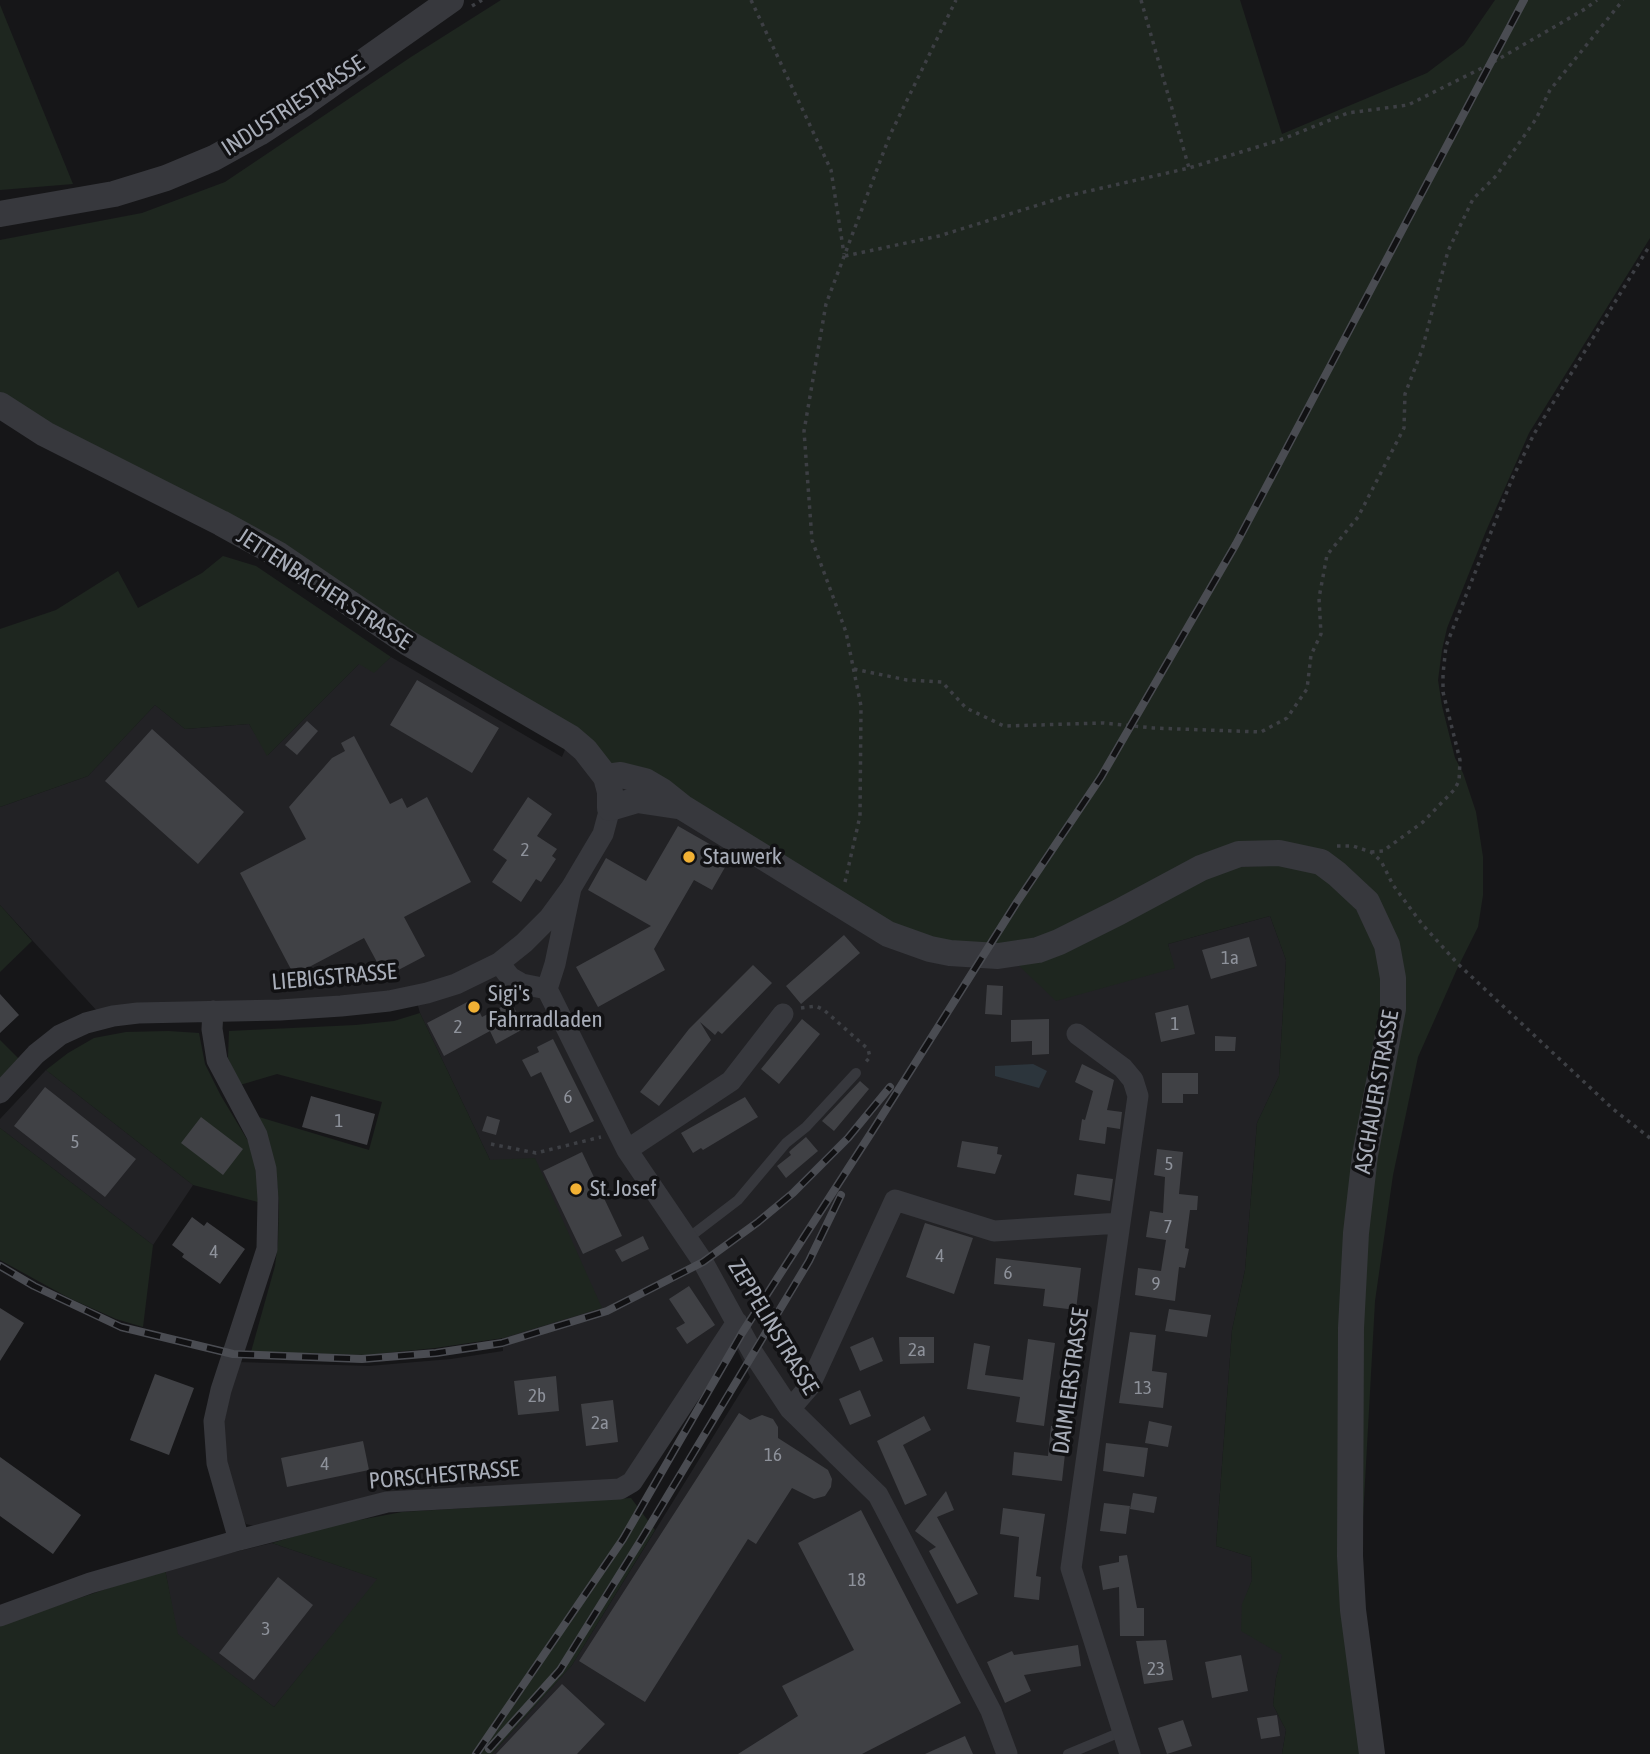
<!DOCTYPE html>
<style>
body{margin:0}
canvas{display:block;background:#161618}
</style>
<canvas width="1650" height="1754"></canvas>
<script>
const ctx = document.querySelector('canvas').getContext('2d');
ctx.lineJoin = 'round';
function fillPath(path, color) {
  ctx.fillStyle = color;
  ctx.fill(path, 'evenodd');
}
function toPath(rows) {
  const path = new Path2D();
  for (const r of rows) {
    path.moveTo(r[0], r[1]);
    for (let i = 2; i < r.length; i += 2) path.lineTo(r[i], r[i + 1]);
  }
  return path;
}
function trace(path, color, width, dash) {
  ctx.strokeStyle = color;
  ctx.lineWidth = width;
  ctx.lineCap = dash ? 'butt' : 'round';
  ctx.setLineDash(dash || []);
  ctx.stroke(path);
}
function label(font, color, halo, rows, align = 'center') {
  ctx.font = font + ' "Asap Condensed",sans-serif';
  ctx.lineWidth = 7;
  ctx.setLineDash([]);
  ctx.textBaseline = 'middle';
  ctx.strokeStyle = halo;
  ctx.fillStyle = color;
  for (const [text, x, y, turn = 0] of rows) {
    ctx.save();
    ctx.translate(x, y);
    ctx.rotate((+turn || 0) * Math.PI / 180);
    ctx.textAlign = isNaN(turn) ? turn : align;
    if (halo) ctx.strokeText(text, 0, 0);
    ctx.fillText(text, 0, 0);
    ctx.restore();
  }
}
const built = toPath([
 [391,657,562,757,574,728,1174,968,1168,944,1270,916,1286,960,1279,1076,1257,1123,1245,1270,1232,1330,1216,1546,1251,1557,1252,1580,1243,1604,1268,1645,1283,1655,1276,1678,1273,1705,1286,1730,1282,1754,492,1754,572,1665,750,1377,727,1328,619,1483,254,1526,246,1524,239,1511,220,1441,237,1362,369,1366,451,1359,503,1351,502,1338,471,1342,490,1160,420,1013,413,988,334,998,98,1012,0,905,0,807,88,776,155,705,185,729,249,724,268,755,360,663,374,672],
 [46,1070,193,1185,153,1245,0,1128,0,1119],
 [272,1543,378,1579,274,1707,177,1634,165,1569]
]);
const green = toPath([
 [501,0,1240,0,1282,134,1427,73,1464,45,1495,0,1650,0,1650,238,1529,433,1486,531,1447,628,1442,650,1438,680,1442,706,1455,758,1463,773,1476,812,1483,857,1483,895,1478,927,1457,969,1418,1057,1393,1175,1375,1301,1361,1554,1362,1329,1389,923,1282,843,1057,937,1016,948,915,940,614,765,48,426,0,395,0,240,142,213,225,182,411,57],
 [0,5,73,184,0,190],
 [223,556,256,566,391,657,374,673,359,664,267,756,249,724,185,729,155,705,88,776,0,807,0,629,56,610,118,571,138,608,202,573],
 [1303,864,1345,891,1377,944,1384,1012,1356,1149,1364,1754,1282,1754,1286,1730,1273,1705,1276,1678,1282,1655,1241,1631,1242,1604,1252,1580,1251,1557,1216,1546,1232,1330,1245,1270,1257,1123,1279,1076,1286,960,1270,916,1168,944,1175,968,1056,1001,1016,963,1217,868],
 [0,905,32,941,0,972],
 [420,1013,490,1160,535,1158,602,1308,503,1338,435,1348,366,1355,251,1352,275,1266,278,1242,279,1201,275,1166,259,1117,369,1150,382,1102,277,1074,240,1085,228,1058,229,1031,356,1025,394,1021],
 [168,1031,199,1033,205,1064,221,1096,248,1141,258,1168,258,1202,193,1185,46,1070,68,1053,94,1038,126,1032],
 [0,1040,19,1059,0,1080],
 [0,1128,153,1245,143,1327,116,1319,69,1298,0,1260],
 [631,1498,655,1530,572,1665,492,1754,0,1754,0,1625,165,1569,178,1634,274,1707,377,1579,272,1543,338,1524,402,1512]
]);
const water = toPath([
 [1033,1064,1047,1071,1039,1088,995,1076,995,1066]
]);
const building = toPath([
 [417,680,499,728,472,773,390,725],
 [307,721,318,731,297,755,285,745],
 [152,729,244,812,198,864,105,781],
 [354,736,390,804,402,798,407,808,427,797,471,882,404,917,425,956,385,977,364,938,294,975,240,873,306,839,289,807,332,758,345,751,341,743],
 [528,797,552,814,537,836,557,849,552,856,556,859,541,882,536,879,521,902,492,882,507,860,493,850],
 [678,826,713,846,710,852,728,862,712,890,694,880,654,949,665,970,598,1007,576,967,651,926,588,890,606,858,646,881],
 [844,935,860,953,801,1004,786,986],
 [1249,937,1257,966,1211,979,1202,950],
 [753,965,772,983,722,1034,718,1031,715,1035,700,1022,711,1040,659,1106,640,1092,689,1029],
 [987,985,1003,986,1002,1015,985,1014],
 [0,994,19,1015,0,1033],
 [473,999,482,1017,511,1002,525,1028,496,1044,490,1031,444,1056,427,1023],
 [1188,1005,1195,1034,1161,1042,1155,1013],
 [802,1019,820,1034,779,1084,761,1069],
 [1049,1019,1049,1054,1032,1055,1032,1041,1011,1042,1011,1020],
 [1215,1036,1236,1037,1235,1051,1215,1051],
 [553,1039,594,1121,570,1133,541,1072,531,1077,522,1060,539,1052,537,1047],
 [1082,1064,1114,1080,1107,1110,1122,1112,1120,1129,1107,1127,1105,1144,1079,1140,1082,1119,1085,1120,1093,1091,1075,1082],
 [1162,1073,1198,1073,1198,1094,1183,1094,1183,1103,1162,1103],
 [860,1081,869,1089,834,1131,822,1121],
 [45,1087,136,1159,105,1197,14,1126],
 [311,1096,375,1114,367,1145,302,1127],
 [745,1097,758,1117,703,1150,701,1148,693,1153,681,1133],
 [487,1116,500,1120,496,1135,482,1131],
 [201,1117,243,1149,223,1175,181,1143],
 [806,1137,818,1151,786,1178,777,1166,791,1155,789,1152,792,1149],
 [962,1141,998,1147,997,1154,1002,1155,995,1174,957,1167],
 [1157,1149,1183,1152,1179,1194,1198,1196,1197,1210,1190,1210,1185,1248,1189,1249,1185,1268,1179,1267,1175,1301,1135,1295,1138,1268,1161,1271,1166,1240,1146,1237,1150,1211,1163,1213,1165,1177,1154,1175],
 [582,1152,622,1236,583,1254,543,1171],
 [1077,1174,1113,1179,1110,1201,1074,1195],
 [192,1217,204,1226,207,1222,245,1249,220,1284,182,1257,184,1254,172,1245],
 [925,1223,973,1238,954,1294,906,1277],
 [643,1236,649,1249,622,1262,615,1250],
 [996,1258,1081,1268,1076,1310,1043,1306,1045,1289,994,1284],
 [689,1286,715,1325,687,1344,676,1328,685,1323,669,1299],
 [0,1308,24,1323,0,1361],
 [1169,1309,1211,1315,1207,1337,1165,1331],
 [1130,1332,1156,1335,1152,1371,1167,1373,1163,1408,1119,1403],
 [873,1337,883,1361,860,1371,850,1347],
 [899,1337,934,1337,934,1363,900,1364],
 [1028,1339,1055,1343,1044,1426,1016,1422,1020,1397,967,1389,974,1343,990,1346,985,1375,1023,1380],
 [155,1374,194,1388,169,1455,130,1440],
 [556,1376,559,1411,518,1415,514,1381],
 [860,1390,871,1416,850,1425,839,1399],
 [613,1400,618,1442,586,1446,581,1404],
 [739,1413,750,1420,762,1415,773,1419,778,1427,778,1438,828,1470,832,1479,831,1487,825,1496,814,1499,792,1488,756,1544,748,1539,645,1702,579,1661],
 [924,1416,931,1430,903,1445,927,1495,905,1505,877,1441],
 [1149,1421,1172,1426,1168,1447,1145,1443],
 [1051,1426,1068,1427,1062,1481,1012,1475,1014,1452,1048,1456],
 [363,1441,369,1470,287,1487,281,1458],
 [1106,1443,1148,1448,1144,1477,1103,1471],
 [0,1457,81,1515,53,1554,0,1516],
 [946,1491,954,1510,937,1517,978,1594,957,1604,929,1551,936,1547,915,1531],
 [1133,1493,1157,1497,1154,1513,1130,1509],
 [1104,1503,1130,1506,1126,1534,1100,1531],
 [1003,1508,1045,1514,1036,1576,1041,1577,1039,1600,1014,1597,1019,1537,1000,1534],
 [861,1510,961,1703,862,1754,738,1754,798,1716,782,1686,854,1650,798,1543],
 [1127,1555,1137,1608,1144,1608,1144,1636,1120,1636,1119,1587,1103,1590,1099,1566,1119,1562,1119,1556],
 [278,1577,313,1605,254,1680,219,1653],
 [1166,1640,1173,1680,1144,1684,1136,1641],
 [1078,1645,1081,1666,1024,1675,1031,1691,1005,1703,987,1662,1012,1651,1014,1655],
 [1241,1655,1248,1691,1212,1698,1205,1662],
 [562,1684,605,1724,577,1754,496,1754],
 [1277,1715,1280,1736,1261,1739,1257,1718],
 [1183,1720,1192,1746,1167,1754,1158,1728],
 [965,1736,973,1754,925,1754]
]);
const path = toPath([
 [751,0,831,170,844,254],
 [1141,0,1189,168],
 [472,6,482,0],
 [845,256,939,236,1067,196,1189,168,1280,140,1348,113,1408,105,1490,64,1585,9,1597,0],
 [854,669,907,680,942,682,966,708,1004,726,1104,723,1153,728,1261,732,1287,718,1307,689,1311,655,1321,634,1319,598,1327,555,1358,517,1404,428,1405,394,1422,350,1448,251,1473,199,1496,176,1536,119,1550,90,1623,0],
 [1337,846,1353,846,1371,852,1381,861,1393,885,1422,924,1458,964,1613,1109,1650,1138],
 [1371,852,1383,851,1423,822,1454,790,1459,781,1460,760,1443,692,1443,674,1446,646,1512,479,1534,434,1650,245],
 [845,882,860,816,861,706,846,632,812,540,804,431,826,304,890,135,956,0],
 [801,1008,816,1006,824,1010,868,1049,870,1057,864,1064],
 [491,1144,536,1153,601,1137]
]);
const service = toPath([
 [687,1239,738,1200,786,1143,806,1127,856,1073],
 [1068,1754,1123,1731]
]);
const minor = toPath([
 [571,888,555,964,547,989,618,1132,627,1150,703,1262,753,1353,790,1409,878,1495,991,1711,1007,1754],
 [499,963,510,977,522,984,547,989],
 [213,1011,212,1029,217,1060,257,1135,266,1169,268,1199,267,1249,221,1390,214,1421,217,1463,239,1540],
 [1077,1034,1123,1068,1133,1080,1138,1096,1071,1568,1130,1754],
 [0,1093,36,1054,60,1035,86,1023,113,1016,138,1013,280,1010,341,1006,389,1001,427,993,456,984,499,963,524,943,549,918,571,888,603,834,610,808],
 [627,1150,731,1081,783,1014],
 [790,1409,809,1387,895,1200,994,1231,1120,1223],
 [0,1616,90,1583,239,1540,387,1502,620,1489,632,1482,737,1322]
]);
const tertiary = toPath([
 [0,214,114,194,166,178,214,158,259,133,305,103,451,0],
 [0,405,45,434,221,523,279,555,408,643,571,738,585,750,606,777,610,792,610,808,637,800,677,806],
 [606,777,621,775,645,781,662,791,682,807,888,934,930,949,950,953,998,956,1038,950,1059,942,1119,912,1201,868,1239,854,1279,853,1321,862,1337,874,1367,902,1387,945,1393,978,1393,1009,1365,1155,1356,1233,1351,1328,1350,1556,1353,1610,1372,1754]
]);
const rail = toPath([
 [0,1266,34,1286,121,1327,233,1354,362,1359,436,1353,502,1343,607,1311,703,1262,758,1222,793,1193,848,1138,890,1087],
 [489,1749,560,1670,641,1540,809,1261,841,1195],
 [476,1754,623,1539,742,1333,873,1130,1017,902,1101,777,1236,544,1524,0]
]);
const markers = [
 [689,857,7,"#f2b134"],
 [474,1007,7,"#f2b134"],
 [576,1189,7,"#f2b134"]
];
const numberNames = [
 ["2",525,850],
 ["1a",1230,958],
 ["1",1175,1024],
 ["2",458,1027],
 ["6",568,1097],
 ["1",339,1121],
 ["5",75,1142],
 ["5",1169,1164],
 ["7",1168,1227],
 ["4",214,1252],
 ["4",940,1256],
 ["6",1008,1273],
 ["9",1156,1284],
 ["2a",917,1350],
 ["13",1143,1388],
 ["2b",537,1396],
 ["2a",600,1423],
 ["16",773,1455],
 ["4",325,1464],
 ["18",857,1580],
 ["3",266,1629],
 ["23",1156,1669]
];
const streetNames = [
 ["INDUSTRIESTRASSE",293,106,-33],
 ["JETTENBACHER STRASSE",324,589,33],
 ["LIEBIGSTRASSE",334,977,-5],
 ["ASCHAUER STRASSE",1377,1092,-80],
 ["ZEPPELINSTRASSE",773,1327,59],
 ["DAIMLERSTRASSE",1071,1381,-82],
 ["PORSCHESTRASSE",444,1475,-5]
];
const poiNames = [
 ["Stauwerk",703,857],
 ["Sigi's",488,994],
 ["Fahrradladen",488,1020],
 ["St. Josef",590,1189]
];
fillPath(built, '#222225');
fillPath(green, '#1e261f');
fillPath(water, '#2c353c');
fillPath(building, '#404145');
trace(path, '#3d3f44', 3.5, [3.5, 5]);
trace(service, '#37383d', 10);
trace(minor, '#37383d', 21);
trace(tertiary, '#37383d', 26);
trace(rail, '#4a4c52', 8);
trace(rail, '#111113', 5, [16]);
for (const [x, y, r, color] of markers) {
  const dot = new Path2D();
  dot.arc(x, y, r, 0, 2 * Math.PI);
  ctx.fillStyle = color;
  ctx.fill(dot);
  trace(dot, '#111113', 2.5);
}
label('19px', '#8e929b', null, numberNames);
label('23px', '#a8adb8', '#111113', streetNames);
label('23px', '#a8adb8', '#111113', poiNames, 'left');
</script>
